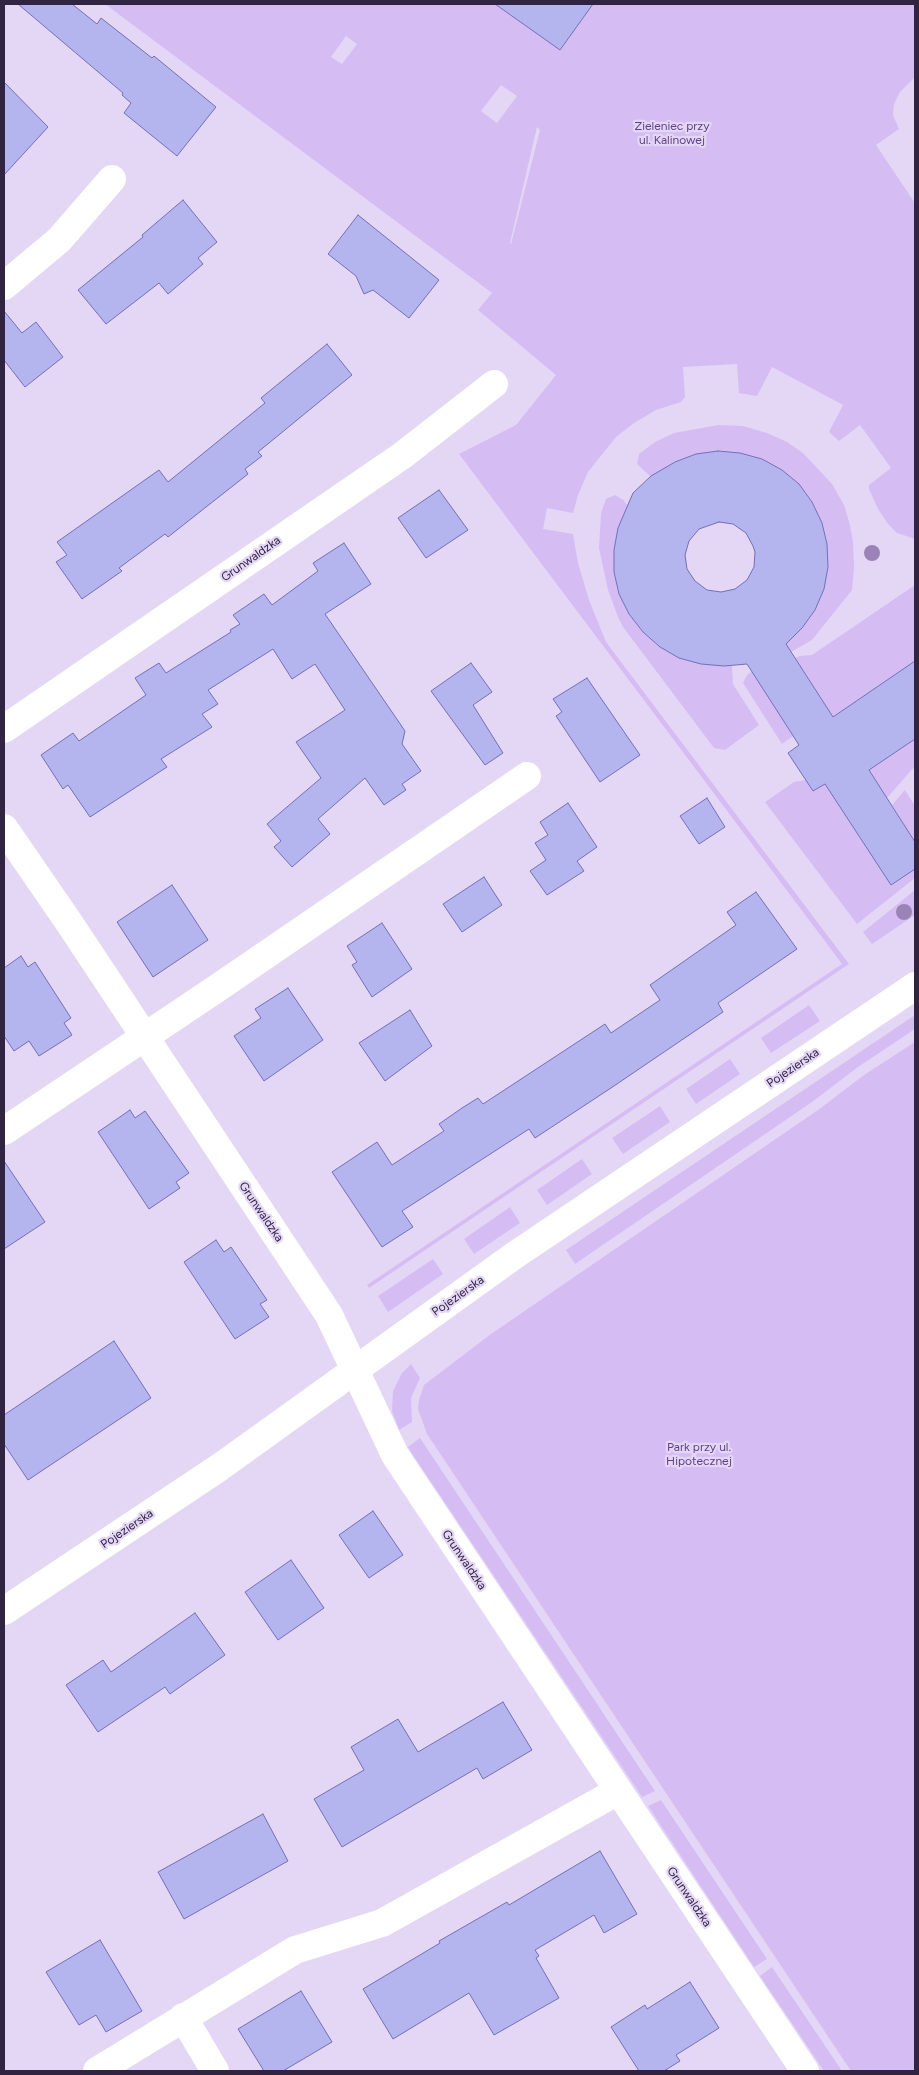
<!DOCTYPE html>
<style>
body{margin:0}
#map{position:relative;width:919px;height:2075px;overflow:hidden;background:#e4d7f6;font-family:Figtree,sans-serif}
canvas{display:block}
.frame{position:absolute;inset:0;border:5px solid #312441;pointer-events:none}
</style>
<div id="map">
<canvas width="919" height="2075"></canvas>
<div class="frame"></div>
</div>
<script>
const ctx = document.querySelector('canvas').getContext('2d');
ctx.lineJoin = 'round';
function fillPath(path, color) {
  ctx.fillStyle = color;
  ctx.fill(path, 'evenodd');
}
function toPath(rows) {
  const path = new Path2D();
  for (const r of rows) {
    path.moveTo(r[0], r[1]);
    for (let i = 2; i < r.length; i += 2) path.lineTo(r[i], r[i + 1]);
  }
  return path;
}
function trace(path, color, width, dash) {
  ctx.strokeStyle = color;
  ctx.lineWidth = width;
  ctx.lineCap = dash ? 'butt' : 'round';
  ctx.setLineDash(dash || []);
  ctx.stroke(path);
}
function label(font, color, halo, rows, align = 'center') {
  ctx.font = font + ' Figtree,sans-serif';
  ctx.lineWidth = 4.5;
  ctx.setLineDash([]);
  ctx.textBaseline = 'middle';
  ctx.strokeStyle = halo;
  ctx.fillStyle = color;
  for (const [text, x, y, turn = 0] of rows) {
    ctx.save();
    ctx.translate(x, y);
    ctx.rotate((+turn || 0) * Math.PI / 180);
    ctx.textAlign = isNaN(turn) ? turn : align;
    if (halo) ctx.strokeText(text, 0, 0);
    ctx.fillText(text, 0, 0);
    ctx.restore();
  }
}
const green = toPath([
 [105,4,495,4,560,50,590,8,585,4,915,4,915,77,900,92,894,104,893,115,899,129,876,145,915,203,915,539,897,533,888,524,878,509,869,489,869,485,891,468,860,425,839,441,829,432,843,405,772,367,757,396,739,393,737,364,683,367,685,397,681,402,656,410,634,423,616,437,588,472,578,495,573,513,547,508,543,529,573,534,578,563,589,600,606,642,849,964,369,1288,367,1285,842,964,459,454,516,425,556,375,478,310,492,293],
 [346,36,357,44,342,64,331,57],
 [501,85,517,96,497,123,481,111],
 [537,127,540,130,511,244,510,243],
 [718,425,743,426,767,433,787,442,803,453,832,484,844,505,850,525,853,542,854,568,852,590,812,640,791,652,786,644,802,628,815,610,828,567,827,544,822,523,812,502,799,484,782,470,762,459,740,453,718,451,696,454,675,462,651,477,637,464,639,454,655,442,674,433],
 [615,495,625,501,624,502,628,505,618,528,614,550,614,573,619,594,629,614,643,632,660,647,679,658,701,664,732,665,733,684,759,725,725,750,714,748,623,627,618,617,608,590,599,548,601,513,606,499],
 [915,585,915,661,833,717,795,658,800,656,812,655],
 [752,671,793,736,782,744,743,683,747,675],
 [915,739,915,766,887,798,869,770],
 [806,780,813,791,825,784,891,885,915,869,915,878,857,924,765,802,794,782],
 [905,790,915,806,915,842,892,805],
 [915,890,915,915,872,944,863,932],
 [809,1005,820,1021,771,1053,761,1038],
 [915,1015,915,1029,858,1067,812,1102,575,1264,566,1250],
 [915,1042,915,2071,851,2071,427,1434,418,1409,419,1400,424,1385,491,1334,818,1110,864,1075],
 [730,1059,740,1074,696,1104,686,1089],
 [660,1106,670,1122,623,1154,612,1138],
 [582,1159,592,1174,547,1205,537,1190],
 [510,1207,520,1223,474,1254,464,1239],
 [433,1259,443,1274,388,1312,378,1296],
 [411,1364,420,1378,411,1398,412,1422,399,1430,392,1411,393,1391,402,1373],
 [420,1438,655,1791,642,1797,415,1458,408,1447],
 [661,1800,767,1959,754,1967,648,1806],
 [772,1967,842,2071,824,2071,760,1976]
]);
const building = toPath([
 [18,4,72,4,97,24,101,18,152,58,154,56,216,107,177,156,124,113,131,103,122,95,123,93,18,4],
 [495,4,593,4,560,50,495,4],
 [4,82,48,127,4,175,4,82],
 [183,200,217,242,198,258,203,264,168,294,159,283,106,324,78,290,143,237,142,235,183,200],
 [358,215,439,280,409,318,373,290,364,294,356,276,328,254,358,215],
 [4,311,22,333,36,322,63,357,25,387,4,360,4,311],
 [327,344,352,375,258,452,262,456,245,469,248,474,168,537,165,534,119,568,122,571,82,599,56,562,67,555,57,542,159,470,168,482,265,403,261,398,327,344],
 [718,451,740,453,762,459,782,470,799,484,812,502,822,523,827,544,828,567,824,589,815,610,802,628,786,644,833,717,915,661,915,739,869,770,915,842,915,869,891,885,825,784,813,791,788,753,799,745,747,664,724,666,701,664,679,658,660,647,643,632,629,614,619,594,614,572,614,550,618,528,633,493,651,476,675,462,696,454,718,451],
 [719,522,733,524,746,533,753,546,755,552,754,567,747,580,735,589,721,592,707,590,695,581,687,569,685,555,689,541,699,529,719,522],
 [439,490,468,530,426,558,398,518,439,490],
 [344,543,371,584,325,614,405,731,402,744,421,771,402,784,406,790,384,805,365,778,318,819,330,834,292,867,274,847,281,841,267,824,321,778,296,742,345,710,315,664,292,679,273,649,208,690,218,704,202,714,212,727,161,759,167,767,90,817,68,785,63,789,41,755,73,733,79,741,146,695,135,678,159,663,166,673,231,632,230,630,240,624,233,615,264,594,272,605,318,571,313,563,344,543],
 [471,663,492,692,473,705,503,753,485,765,431,691,471,663],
 [587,678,640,755,600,782,556,716,562,712,553,699,587,678],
 [707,798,725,827,699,844,680,816,707,798],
 [568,803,597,847,577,861,584,871,547,895,530,871,546,860,535,843,548,835,540,822,568,803],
 [484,877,502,905,462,932,443,904,484,877],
 [172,885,208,940,153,977,117,922,172,885],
 [756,892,797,949,718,1003,723,1012,611,1088,535,1138,529,1129,402,1211,413,1227,382,1247,332,1172,377,1142,392,1165,444,1131,439,1124,462,1108,478,1098,483,1104,605,1024,611,1033,660,1000,650,985,736,925,727,912,756,892],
 [382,923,412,969,372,997,352,965,357,962,347,946,382,923],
 [21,956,28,967,35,962,71,1018,64,1023,72,1035,39,1056,29,1041,14,1051,4,1036,4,968,21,956],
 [288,988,323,1040,264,1081,234,1036,261,1018,255,1009,288,988],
 [410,1010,432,1046,385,1081,359,1043,410,1010],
 [130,1110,135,1118,145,1111,189,1173,176,1182,180,1188,149,1209,98,1132,130,1110],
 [4,1161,45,1222,4,1249,4,1161],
 [216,1240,224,1252,231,1247,267,1300,260,1304,269,1317,235,1339,184,1262,216,1240],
 [114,1341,151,1398,28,1480,4,1444,4,1415,114,1341],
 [373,1511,403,1555,369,1578,339,1535,373,1511],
 [291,1560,324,1608,278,1640,245,1592,291,1560],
 [195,1613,225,1655,170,1694,165,1687,98,1732,66,1685,103,1660,111,1672,195,1613],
 [503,1702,532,1750,483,1779,477,1768,342,1847,314,1799,364,1770,351,1747,398,1719,418,1752,503,1702],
 [263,1814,288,1861,184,1919,158,1872,263,1814],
 [600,1851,637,1914,604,1933,594,1915,535,1950,539,1956,536,1958,559,1998,494,2035,469,1993,393,2039,363,1989,440,1943,439,1941,507,1902,509,1905,600,1851],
 [100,1940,142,2011,106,2032,96,2015,79,2025,46,1972,100,1940],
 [690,1982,719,2028,676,2055,680,2061,664,2071,639,2071,611,2027,645,2005,647,2009,690,1982],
 [301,1991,332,2042,283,2071,264,2071,238,2029,301,1991]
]);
const minor = toPath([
 [4,286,59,240,112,179],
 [4,729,403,455,494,384],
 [4,828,70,924,329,1315,395,1455,805,2071],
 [4,1131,216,989,527,776],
 [183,2017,215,2071],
 [97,2071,295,1950,382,1923,618,1791]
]);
const tertiary = toPath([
 [4,1611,220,1467,515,1255,915,986]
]);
const trees = [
 [872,553],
 [904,912]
];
const parkNames = [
 ["Zieleniec przy",672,126],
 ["ul. Kalinowej",672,140],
 ["Park przy ul.",699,1447],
 ["Hipotecznej",699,1461]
];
const streetNames = [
 ["Grunwaldzka",251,559,-35],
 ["Pojezierska",793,1068,-34],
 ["Grunwaldzka",261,1212,56],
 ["Pojezierska",458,1296,-35],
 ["Pojezierska",127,1529,-34],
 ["Grunwaldzka",464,1560,56],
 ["Grunwaldzka",689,1897,56]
];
fillPath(green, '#d5bdf4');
fillPath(building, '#b4b4ef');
trace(building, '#736fb7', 1);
trace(minor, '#fff', 28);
trace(tertiary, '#fff', 28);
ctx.fillStyle = '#9c83b7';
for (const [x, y] of trees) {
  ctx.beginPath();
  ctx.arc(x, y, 8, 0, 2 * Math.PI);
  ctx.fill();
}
label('12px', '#613f84', '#e4d7f6', parkNames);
label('12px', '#312441', '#e4d7f6', streetNames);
</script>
